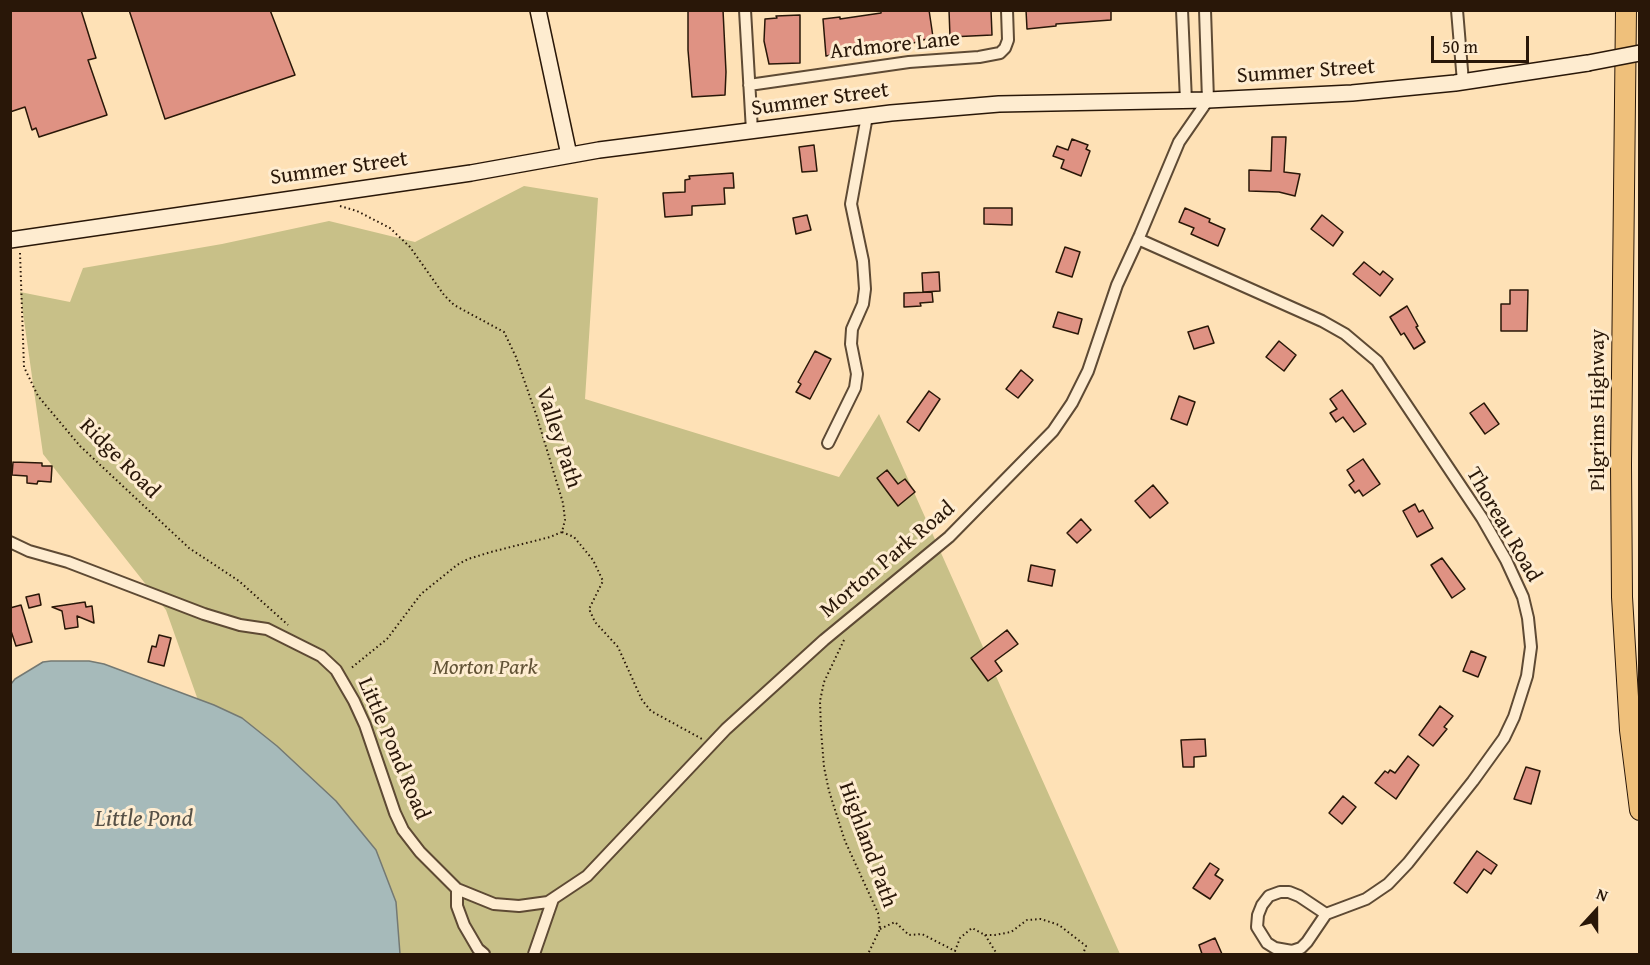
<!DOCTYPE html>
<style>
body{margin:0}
#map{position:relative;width:1650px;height:965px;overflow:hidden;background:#fee1b6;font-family:"Gentium Book Plus",serif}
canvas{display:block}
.frame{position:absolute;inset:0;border:12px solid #291708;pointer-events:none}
.north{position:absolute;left:1566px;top:881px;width:60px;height:60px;-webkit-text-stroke:4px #feecd0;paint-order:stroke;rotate:21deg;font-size:16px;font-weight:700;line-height:24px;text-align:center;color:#291708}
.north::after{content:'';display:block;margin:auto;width:21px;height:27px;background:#291708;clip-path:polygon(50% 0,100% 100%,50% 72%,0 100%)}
.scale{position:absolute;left:1431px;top:36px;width:98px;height:27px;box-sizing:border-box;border:3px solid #291708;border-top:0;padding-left:8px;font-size:18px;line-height:21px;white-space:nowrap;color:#291708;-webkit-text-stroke:4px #feecd0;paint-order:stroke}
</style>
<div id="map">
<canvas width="1650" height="965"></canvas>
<div class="frame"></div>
<div class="north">N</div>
<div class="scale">50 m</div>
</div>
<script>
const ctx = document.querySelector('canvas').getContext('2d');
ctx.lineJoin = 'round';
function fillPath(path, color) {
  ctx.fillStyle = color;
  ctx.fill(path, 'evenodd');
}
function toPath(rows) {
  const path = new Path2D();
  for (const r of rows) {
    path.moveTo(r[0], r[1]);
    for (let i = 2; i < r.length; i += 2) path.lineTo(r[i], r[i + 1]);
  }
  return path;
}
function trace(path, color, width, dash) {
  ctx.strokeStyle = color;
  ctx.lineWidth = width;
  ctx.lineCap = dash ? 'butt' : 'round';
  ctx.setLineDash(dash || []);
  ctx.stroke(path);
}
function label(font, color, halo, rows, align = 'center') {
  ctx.font = font + ' "Gentium Book Plus",serif';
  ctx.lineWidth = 6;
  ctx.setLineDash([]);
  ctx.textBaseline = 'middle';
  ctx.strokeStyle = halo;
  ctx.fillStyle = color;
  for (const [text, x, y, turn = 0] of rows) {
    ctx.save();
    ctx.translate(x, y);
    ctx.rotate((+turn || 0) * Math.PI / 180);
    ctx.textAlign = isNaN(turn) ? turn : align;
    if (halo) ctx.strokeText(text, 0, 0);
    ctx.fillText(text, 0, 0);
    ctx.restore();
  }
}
const green = toPath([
 [524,186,598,198,585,399,839,477,879,414,1120,954,11,954,10,801,199,703,166,610,43,454,20,292,70,302,83,268,222,244,329,221,415,242]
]);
const water = toPath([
 [51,661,89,661,104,664,214,705,242,718,277,746,336,801,376,850,396,902,400,954,11,954,11,684,15,679,43,662,51,661]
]);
const building = toPath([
 [10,10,81,10,96,58,88,60,107,115,39,137,36,128,32,130,25,107,10,112,10,10],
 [129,10,270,10,295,75,165,119,129,10],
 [688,10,723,10,726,72,725,95,692,97,688,50,688,10],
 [881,10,929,10,933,37,910,44,889,47,888,44,826,56,823,19,840,17,840,19,881,13,881,10],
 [949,10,991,10,992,35,950,37,949,10],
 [1026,10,1111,10,1111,20,1056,24,1056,26,1027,29,1026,10],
 [800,15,800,63,769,64,764,41,765,19,777,18,776,16,800,15],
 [1272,137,1286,137,1284,172,1300,174,1295,196,1279,192,1249,191,1249,170,1271,171,1272,137],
 [1072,139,1088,145,1086,149,1090,151,1081,176,1061,168,1064,160,1053,156,1057,146,1068,150,1072,139],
 [814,145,817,171,802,172,799,147,814,145],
 [733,173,734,188,724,188,725,204,692,206,692,215,665,217,663,193,685,192,685,180,690,179,689,176,733,173],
 [984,208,1012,208,1012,225,984,224,984,208],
 [1185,208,1210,219,1209,222,1225,229,1218,246,1191,234,1194,228,1179,222,1185,208],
 [807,215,811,230,796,234,793,218,807,215],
 [1322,215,1343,232,1333,246,1311,229,1322,215],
 [1065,247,1080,252,1072,277,1056,272,1065,247],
 [1364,262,1380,275,1383,271,1393,279,1380,296,1353,274,1364,262],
 [939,272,940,291,923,292,922,273,939,272],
 [1510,290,1528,290,1527,331,1501,331,1501,304,1510,304,1510,290],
 [932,292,933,302,920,303,921,306,904,307,904,293,932,292],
 [1407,306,1418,326,1416,327,1425,342,1414,349,1404,333,1401,335,1390,317,1407,306],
 [1058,312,1082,319,1078,334,1053,327,1058,312],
 [1208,326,1214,343,1194,349,1188,332,1208,326],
 [1279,341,1296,355,1284,371,1266,357,1279,341],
 [815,351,831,359,810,399,796,392,801,384,798,382,815,351],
 [1021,370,1033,380,1018,398,1006,389,1021,370],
 [1342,390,1366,424,1354,432,1343,417,1336,422,1330,413,1337,409,1330,399,1342,390],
 [929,391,940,399,919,431,907,422,929,391],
 [1179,396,1195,402,1187,425,1171,419,1179,396],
 [1484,403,1499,424,1485,434,1470,413,1484,403],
 [1363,459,1380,484,1363,496,1359,490,1355,493,1349,485,1354,481,1347,470,1363,459],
 [13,462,42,463,42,466,52,466,51,482,38,481,37,484,27,483,27,476,12,475,13,462],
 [887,470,898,484,905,479,915,492,898,506,877,478,887,470],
 [1153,485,1168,503,1150,518,1135,501,1153,485],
 [1415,504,1419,512,1423,510,1433,528,1417,537,1403,511,1415,504],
 [1081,519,1091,530,1077,543,1067,533,1081,519],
 [1442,558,1465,589,1452,598,1431,565,1442,558],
 [1031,565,1055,570,1052,586,1028,581,1031,565],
 [39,594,41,605,29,608,26,597,39,594],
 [85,602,86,607,92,606,94,623,77,616,78,627,65,629,62,611,52,607,85,602],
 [21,605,32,642,16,646,10,628,10,608,21,605],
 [1007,630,1018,644,995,661,1002,671,988,681,971,658,1007,630],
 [159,635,171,638,164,666,148,662,152,646,156,647,159,635],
 [1471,651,1486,657,1478,677,1463,671,1471,651],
 [1440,706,1453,716,1444,727,1447,729,1433,746,1419,735,1440,706],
 [1205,739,1206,756,1194,757,1194,767,1183,767,1181,740,1205,739],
 [1408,756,1419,765,1396,799,1375,783,1385,771,1388,773,1390,770,1395,773,1408,756],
 [1526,767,1540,771,1531,804,1514,799,1526,767],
 [1343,796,1356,807,1342,824,1329,813,1343,796],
 [1477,851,1497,865,1491,874,1484,869,1467,893,1454,883,1477,851],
 [1210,863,1219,869,1215,875,1223,880,1210,899,1193,888,1210,863],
 [1215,938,1222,954,1202,954,1199,945,1215,938]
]);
const path = toPath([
 [340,206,357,211,390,228,410,247,444,295,454,305,504,332,516,357,537,417,563,503,565,520,562,532,550,537,491,552,468,559,457,565,421,594,387,639,350,669],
 [20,253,24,367,38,396,80,446,189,548,239,581,288,625],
 [562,532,574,537,593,560,603,581,589,609,595,622,618,647,642,700,651,711,702,739],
 [844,640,824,682,820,701,821,730,824,767,829,791,845,841,878,913,880,929,868,954],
 [880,929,895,922,909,935,922,934,955,951,960,938,972,928,985,935,995,935,1011,932,1027,920,1041,919,1059,925,1086,946,1083,954],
 [985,935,997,954]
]);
const minor = toPath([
 [745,10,752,131],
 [1182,10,1186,101],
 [1457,10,1463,82],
 [749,85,909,62,979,57,1000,53,1005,48,1008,40,1007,10],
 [1138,239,1322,321,1345,334,1377,361,1482,518,1506,560,1523,597,1528,618,1531,647,1527,676,1514,717,1504,738,1473,781,1408,863,1388,884,1366,899,1326,914,1299,896,1289,892,1280,892,1269,896,1262,905,1258,915,1257,927,1267,943,1275,948,1292,951,1301,948,1307,942,1326,914],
 [828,443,855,388,857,374,851,344,852,329,863,304,865,289,863,261,851,204,867,116],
 [10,542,29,551,68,562,204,614,240,625,267,629,321,656,336,670,354,701,365,725,395,813,403,830,420,852,457,889,457,906,464,925,478,949,484,954],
 [457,889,494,904,519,906,548,902,587,876,726,729,824,640,949,537,1053,431,1072,403,1088,371,1117,285,1140,235,1179,142,1208,100,1205,10],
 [534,954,553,899]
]);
const secondary = toPath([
 [538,10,569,155],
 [10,240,471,173,599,150,891,113,999,104,1208,100,1352,93,1455,83,1588,63]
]);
const motorway = toPath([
 [1626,10,1621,464,1622,597,1630,730,1640,810]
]);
const secondaryBridge = toPath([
 [1588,63,1640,53]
]);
const streetNames = [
 ["Ardmore Lane",895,46,-6],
 ["Summer Street",1306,72,-4],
 ["Summer Street",820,100,-8],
 ["Summer Street",339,169,-8],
 ["Pilgrims Highway",1598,410,-90],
 ["Valley Path",558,438,72],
 ["Ridge Road",119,459,45],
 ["Thoreau Road",1503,525,60],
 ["Morton Park Road",888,560,-40],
 ["Little Pond Road",393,749,67],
 ["Highland Path",867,845,70]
];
const parkNames = [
 ["Morton Park",485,668]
];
const waterNames = [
 ["Little Pond",144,820]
];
fillPath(green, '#c8c088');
fillPath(water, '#a6baba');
trace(water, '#747973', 1.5);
fillPath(building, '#df9283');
trace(building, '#291708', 1.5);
trace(minor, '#5e4a34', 14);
trace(secondary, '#291708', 18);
trace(motorway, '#291708', 22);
trace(path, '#291708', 2, [1.5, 3]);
trace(minor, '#feecd0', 10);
trace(secondary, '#feecd0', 15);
trace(motorway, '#efc07b', 20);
trace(secondaryBridge, '#291708', 18, []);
trace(secondaryBridge, '#feecd0', 15);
label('22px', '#291708', '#feecd0', streetNames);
label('italic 22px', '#615235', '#feecd0', parkNames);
label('italic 24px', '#555046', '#feecd0', waterNames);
</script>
